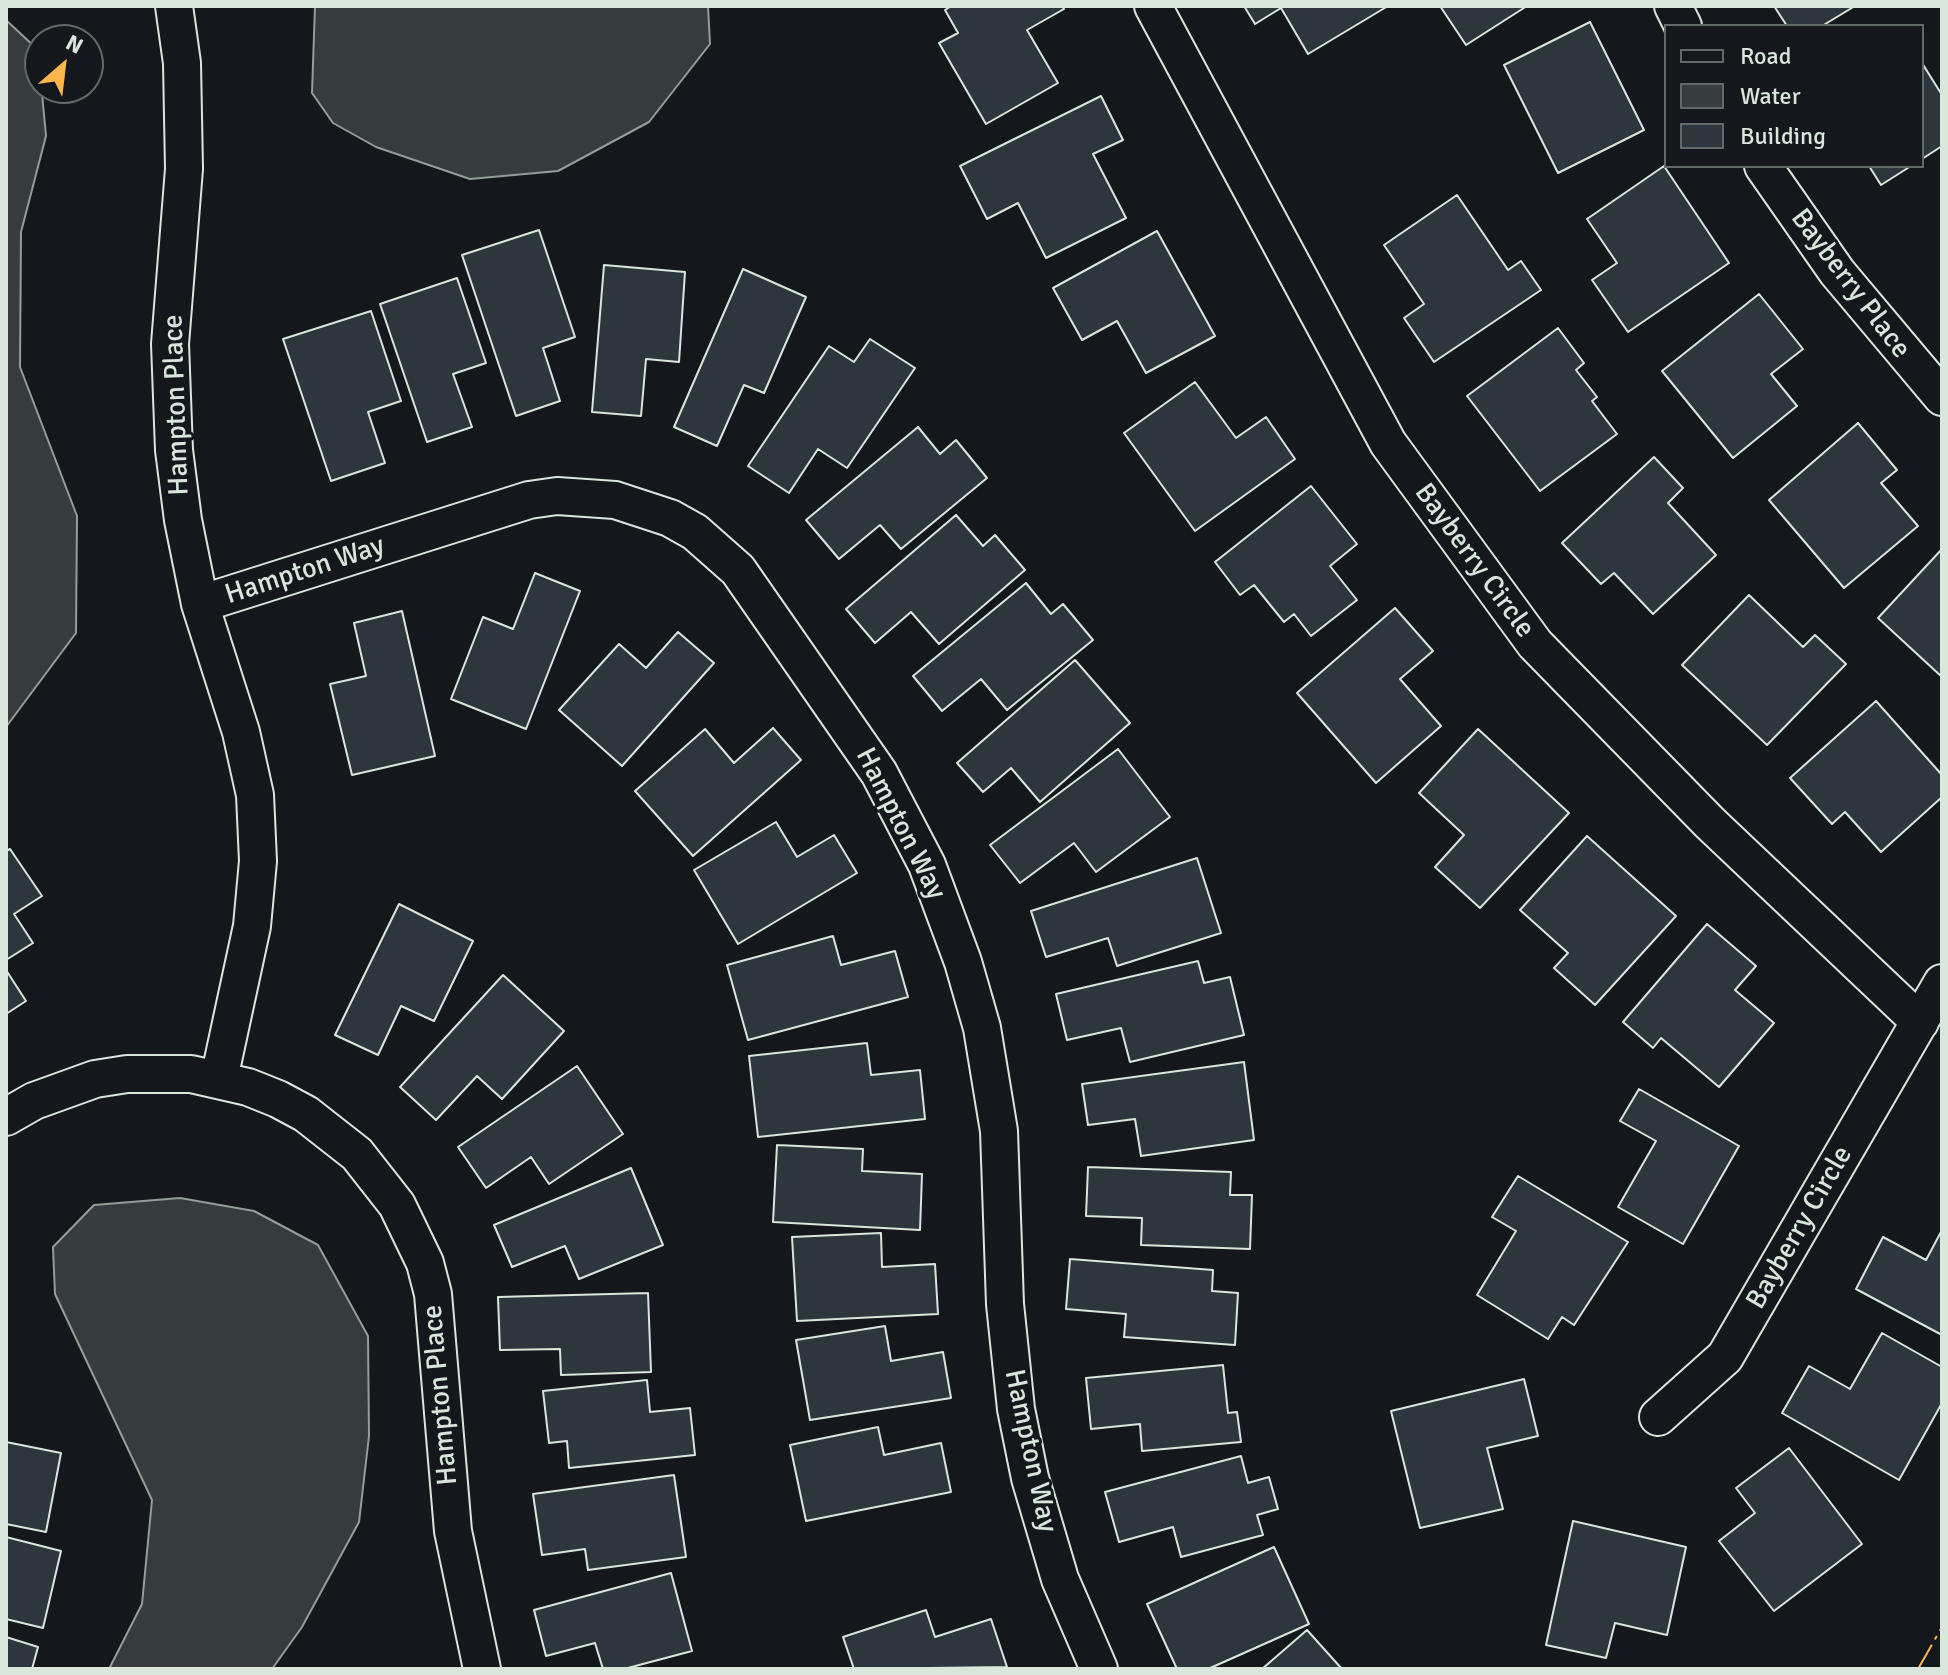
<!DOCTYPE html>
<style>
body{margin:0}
#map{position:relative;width:1948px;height:1675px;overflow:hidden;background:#14181c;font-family:Signika,sans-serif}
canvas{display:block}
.frame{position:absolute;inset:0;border:8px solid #d8e6dc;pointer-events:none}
.legend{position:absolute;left:1664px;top:24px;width:260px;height:144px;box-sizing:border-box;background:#14181c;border:2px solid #626a69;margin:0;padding:10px 14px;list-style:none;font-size:24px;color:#d8e6dc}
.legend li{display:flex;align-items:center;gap:16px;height:40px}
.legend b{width:40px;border:2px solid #626a69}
.north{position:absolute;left:24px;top:24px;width:80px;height:80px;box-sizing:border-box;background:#14181c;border:2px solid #626a69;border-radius:50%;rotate:28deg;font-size:22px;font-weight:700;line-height:32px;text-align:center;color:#d8e6dc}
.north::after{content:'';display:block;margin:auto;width:28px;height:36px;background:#ffb74d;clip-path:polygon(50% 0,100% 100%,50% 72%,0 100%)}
</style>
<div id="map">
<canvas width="1948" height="1675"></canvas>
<div class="frame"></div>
<ul class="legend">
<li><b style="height:10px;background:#14181c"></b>Road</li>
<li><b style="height:22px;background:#363b3e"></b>Water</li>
<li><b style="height:22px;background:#2c363c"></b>Building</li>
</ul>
<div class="north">N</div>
</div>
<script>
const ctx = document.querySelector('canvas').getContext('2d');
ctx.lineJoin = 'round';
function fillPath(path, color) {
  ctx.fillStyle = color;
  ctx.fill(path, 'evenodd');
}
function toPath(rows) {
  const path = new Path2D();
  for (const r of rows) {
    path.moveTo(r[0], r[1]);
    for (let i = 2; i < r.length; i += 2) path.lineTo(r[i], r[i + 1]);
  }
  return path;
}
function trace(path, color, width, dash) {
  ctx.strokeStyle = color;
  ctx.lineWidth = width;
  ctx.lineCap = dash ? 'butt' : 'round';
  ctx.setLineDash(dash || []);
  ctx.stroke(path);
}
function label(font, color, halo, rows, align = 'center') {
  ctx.font = font + ' Signika,sans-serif';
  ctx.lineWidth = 6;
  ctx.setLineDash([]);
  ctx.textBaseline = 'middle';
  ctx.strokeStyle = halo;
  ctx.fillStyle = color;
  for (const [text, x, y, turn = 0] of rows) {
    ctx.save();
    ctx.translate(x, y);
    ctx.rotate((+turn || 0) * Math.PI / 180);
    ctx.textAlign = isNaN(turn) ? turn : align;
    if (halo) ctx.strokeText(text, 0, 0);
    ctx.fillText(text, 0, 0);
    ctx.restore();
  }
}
const water = toPath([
 [315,6,708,6,710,44,649,122,558,171,470,179,376,147,333,123,312,93,315,6],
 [6,20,38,50,46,136,21,232,20,367,77,516,76,633,6,727,6,20],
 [180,1198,254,1211,318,1245,368,1336,369,1436,359,1522,302,1627,272,1669,109,1669,142,1604,152,1500,55,1294,53,1247,94,1205,180,1198]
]);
const building = toPath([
 [951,6,1062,6,1064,9,1027,30,1058,83,986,124,939,43,958,33,945,10,951,6],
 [1244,6,1388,6,1308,54,1281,8,1255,24,1244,6],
 [1440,6,1527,6,1466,45,1440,6],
 [1774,6,1855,6,1822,26,1787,26,1774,6],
 [1590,22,1644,130,1558,173,1504,65,1590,22],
 [1922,63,1942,95,1942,146,1922,159,1922,63],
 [1101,96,1123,140,1093,154,1126,218,1046,258,1018,203,987,219,960,166,1101,96],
 [1664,166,1729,263,1628,332,1592,280,1617,263,1587,219,1664,166],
 [1869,166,1911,166,1881,185,1869,166],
 [1457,195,1508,270,1521,261,1541,290,1434,362,1404,318,1424,304,1384,245,1457,195],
 [539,230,575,337,543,348,560,401,516,416,462,255,539,230],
 [1157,231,1215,336,1146,373,1117,321,1082,340,1053,288,1157,231],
 [604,265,685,272,679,362,646,359,641,416,592,412,604,265],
 [743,269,806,297,764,393,744,385,717,446,674,427,743,269],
 [457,278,486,363,453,374,472,427,427,442,380,304,457,278],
 [1759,294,1803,349,1771,374,1797,406,1733,458,1662,371,1759,294],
 [371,311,401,401,368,412,385,463,331,481,283,339,371,311],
 [1558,328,1584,363,1576,370,1597,397,1592,401,1617,434,1540,491,1467,396,1558,328],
 [870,339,915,368,847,468,818,449,789,493,748,466,829,346,854,362,870,339],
 [1195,382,1236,438,1266,417,1295,459,1195,531,1124,433,1195,382],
 [1858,423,1897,470,1881,483,1918,526,1844,588,1769,500,1858,423],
 [918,427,940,454,956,440,987,478,901,549,880,525,839,559,806,520,918,427],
 [1654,457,1683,488,1668,503,1716,555,1653,614,1614,573,1601,584,1562,543,1654,457],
 [1311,486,1357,544,1330,566,1357,600,1311,636,1294,614,1284,622,1254,585,1240,595,1215,562,1311,486],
 [956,515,983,546,995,535,1025,570,939,644,911,612,875,643,846,609,956,515],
 [1942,549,1942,677,1878,618,1942,549],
 [535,573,580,591,526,729,451,699,483,617,513,629,535,573],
 [1026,583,1051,614,1063,604,1093,640,1007,710,981,679,942,711,913,676,1026,583],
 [1749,595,1803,647,1815,635,1846,664,1767,745,1682,665,1749,595],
 [1395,608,1433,651,1400,679,1441,726,1376,783,1297,693,1395,608],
 [402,611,435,756,352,775,330,684,366,676,354,623,402,611],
 [678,632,714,663,622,766,559,710,619,644,646,668,678,632],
 [1075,660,1130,723,1040,802,1011,768,983,792,957,763,1075,660],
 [1876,701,1942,775,1942,797,1881,852,1845,812,1832,824,1790,778,1876,701],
 [773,728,801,760,693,856,635,791,705,729,734,763,773,728],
 [1478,729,1569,813,1480,908,1435,867,1464,835,1419,793,1478,729],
 [1118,749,1170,817,1096,872,1074,843,1020,883,990,845,1118,749],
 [776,822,797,857,834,835,857,873,738,944,694,870,776,822],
 [1587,836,1676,916,1595,1005,1554,968,1568,953,1520,910,1587,836],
 [10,849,42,896,14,914,33,943,6,960,6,851,10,849],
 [1197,858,1221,933,1117,966,1108,938,1046,957,1031,911,1197,858],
 [399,904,473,941,434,1021,401,1006,378,1055,335,1035,399,904],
 [1707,924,1756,966,1735,990,1774,1023,1719,1087,1661,1038,1653,1048,1623,1022,1707,924],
 [833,936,841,965,895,951,908,997,748,1040,727,965,833,936],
 [1198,961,1204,983,1230,977,1244,1035,1130,1062,1121,1028,1067,1040,1056,994,1198,961],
 [6,970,26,1001,6,1014,6,970],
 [503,975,564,1031,502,1099,477,1076,436,1120,400,1087,503,975],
 [867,1043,871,1075,920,1070,925,1119,758,1137,749,1056,867,1043],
 [1244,1062,1254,1140,1141,1156,1135,1119,1088,1125,1082,1084,1244,1062],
 [577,1066,623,1134,549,1184,531,1157,486,1188,458,1147,577,1066],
 [1639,1089,1739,1146,1683,1244,1618,1207,1656,1141,1620,1121,1639,1089],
 [777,1145,863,1149,862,1171,922,1174,920,1230,773,1222,777,1145],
 [1088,1167,1231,1172,1230,1195,1252,1195,1250,1249,1141,1245,1142,1218,1086,1216,1088,1167],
 [631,1168,663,1245,579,1279,565,1246,512,1267,494,1225,631,1168],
 [1518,1176,1628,1242,1574,1325,1562,1317,1548,1339,1477,1295,1516,1231,1492,1217,1518,1176],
 [1942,1230,1942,1335,1856,1289,1883,1237,1926,1260,1942,1230],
 [881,1233,882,1267,935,1264,938,1314,797,1321,792,1237,881,1233],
 [1070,1259,1213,1270,1212,1291,1238,1293,1235,1345,1124,1337,1126,1314,1066,1309,1070,1259],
 [648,1293,651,1372,561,1375,560,1349,500,1350,498,1297,648,1293],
 [885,1326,891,1361,943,1352,951,1398,810,1420,796,1340,885,1326],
 [1882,1333,1942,1367,1942,1403,1899,1480,1782,1413,1809,1366,1850,1389,1882,1333],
 [1223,1365,1228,1413,1237,1412,1241,1442,1142,1451,1140,1424,1091,1429,1086,1378,1223,1365],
 [1524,1379,1538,1436,1487,1448,1503,1509,1420,1528,1391,1411,1524,1379],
 [647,1380,650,1412,690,1408,695,1455,569,1468,567,1441,549,1443,543,1391,647,1380],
 [878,1427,884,1455,941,1443,951,1492,806,1521,790,1445,878,1427],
 [6,1442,61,1453,46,1532,6,1524,6,1442],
 [1789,1448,1862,1544,1774,1611,1719,1541,1755,1513,1736,1488,1789,1448],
 [1241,1456,1248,1483,1269,1477,1278,1509,1257,1515,1263,1535,1181,1557,1173,1527,1119,1542,1105,1492,1241,1456],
 [674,1475,686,1557,588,1570,585,1549,542,1555,533,1494,674,1475],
 [1573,1521,1686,1547,1667,1635,1615,1623,1606,1658,1546,1645,1573,1521],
 [6,1537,61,1551,43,1628,6,1619,6,1537],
 [1274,1547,1309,1624,1208,1669,1177,1669,1147,1604,1274,1547],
 [671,1573,692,1651,624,1669,603,1669,595,1643,546,1656,534,1610,671,1573],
 [926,1610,935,1637,991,1619,1007,1667,854,1669,843,1637,926,1610],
 [1307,1630,1342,1669,1262,1669,1307,1630],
 [6,1637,38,1647,32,1669,6,1669,6,1637]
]);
const street = toPath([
 [174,6,182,63,184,169,170,344,174,450,183,520,200,604,241,732,255,795,258,861,252,926,219,1079],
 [1153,6,1388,443,1535,644,1710,823,1920,1022],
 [1673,6,1683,26],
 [1763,166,1837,272,1942,397],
 [200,604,529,500,557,496,615,500,670,518,695,532,738,570,879,773,927,865,963,962,982,1028,999,1131,1005,1304,1016,1409,1030,1478,1060,1579,1099,1669],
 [6,1117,34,1101,95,1079,127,1074,191,1074,248,1087,278,1099,306,1114,357,1154,397,1205,425,1263,433,1294,453,1531,482,1669],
 [1658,1417,1725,1357,1942,983]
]);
const power = toPath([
 [1918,1669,1942,1627]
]);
const streetNames = [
 ["Bayberry Place",1850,284,53],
 ["Hampton Place",177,405,-92],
 ["Bayberry Circle",1474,561,54],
 ["Hampton Way",305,571,-18],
 ["Hampton Way",900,824,63],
 ["Bayberry Circle",1800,1228,-60],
 ["Hampton Place",441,1395,-95],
 ["Hampton Way",1030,1451,78]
];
fillPath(water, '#363b3e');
trace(water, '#939e99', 2);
fillPath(building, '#2c363c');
trace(building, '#d8e6dc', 2);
trace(street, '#d8e6dc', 40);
trace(street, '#14181c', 36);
trace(power, '#ffb74d', 2, [28, 6, 4, 6]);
label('28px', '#d8e6dc', '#14181c', streetNames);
</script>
